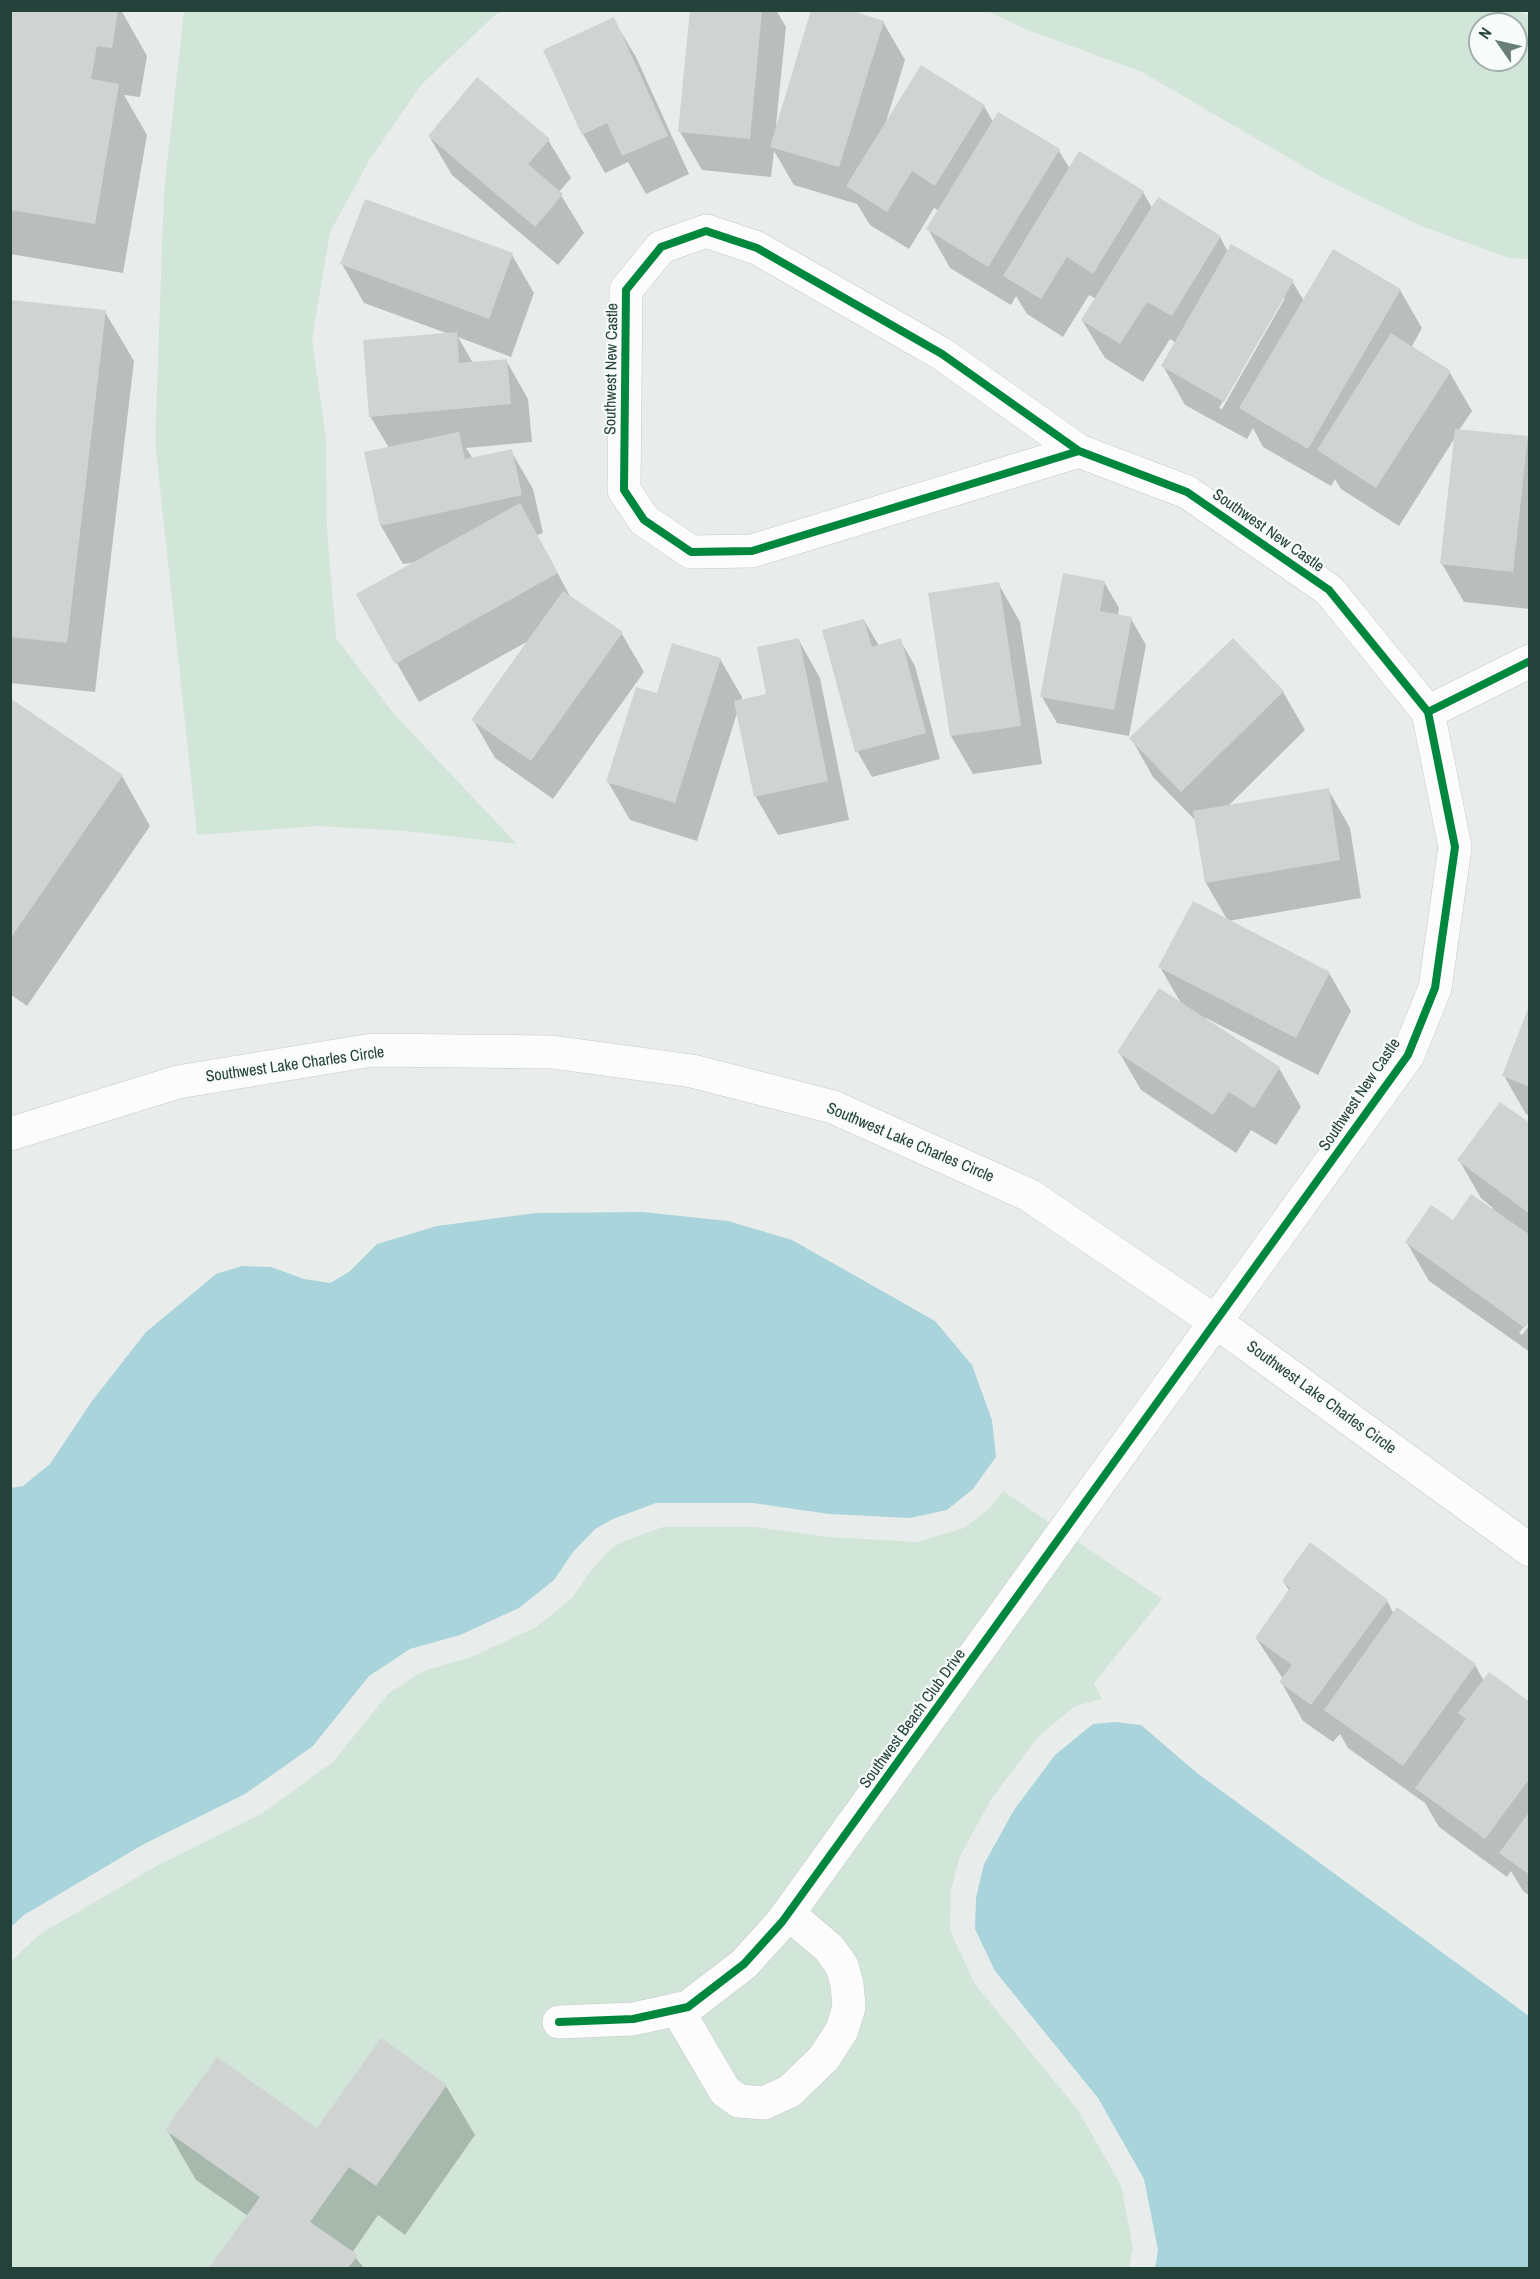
<!DOCTYPE html>
<style>
body{margin:0}
#map{position:relative;width:1540px;height:2279px;overflow:hidden;background:#e8edeb;font-family:"Archivo Narrow",sans-serif}
canvas{display:block}
.frame{position:absolute;inset:0;border:12px solid #24423a;pointer-events:none}
.north{position:absolute;left:1468px;top:12px;width:60px;height:60px;box-sizing:border-box;background:#f7fbf9;border:2px solid #a3b1ad;border-radius:50%;rotate:304deg;font-size:16px;font-weight:700;line-height:24px;text-align:center;color:#24423a}
.north::after{content:'';display:block;margin:auto;width:21px;height:27px;background:#697e78;clip-path:polygon(50% 0,100% 100%,50% 72%,0 100%)}
</style>
<div id="map">
<canvas width="1540" height="2279"></canvas>
<div class="frame"></div>
<div class="north">N</div>
</div>
<script>
const ctx = document.querySelector('canvas').getContext('2d');
ctx.lineJoin = 'round';
function fillPath(path, color) {
  ctx.fillStyle = color;
  ctx.fill(path, 'evenodd');
}
function toPath(rows) {
  const path = new Path2D();
  for (const r of rows) {
    path.moveTo(r[0], r[1]);
    for (let i = 2; i < r.length; i += 2) path.lineTo(r[i], r[i + 1]);
  }
  return path;
}
function trace(path, color, width, dash) {
  ctx.strokeStyle = color;
  ctx.lineWidth = width;
  ctx.lineCap = dash ? 'butt' : 'round';
  ctx.setLineDash(dash || []);
  ctx.stroke(path);
}
function label(font, color, halo, rows, align = 'center') {
  ctx.font = font + ' "Archivo Narrow",sans-serif';
  ctx.lineWidth = 4.5;
  ctx.setLineDash([]);
  ctx.textBaseline = 'middle';
  ctx.strokeStyle = halo;
  ctx.fillStyle = color;
  for (const [text, x, y, turn = 0] of rows) {
    ctx.save();
    ctx.translate(x, y);
    ctx.rotate((+turn || 0) * Math.PI / 180);
    ctx.textAlign = isNaN(turn) ? turn : align;
    if (halo) ctx.strokeText(text, 0, 0);
    ctx.fillText(text, 0, 0);
    ctx.restore();
  }
}
const green = toPath([
 [184,11,504,11,495,15,422,84,370,159,330,232,312,338,326,439,327,531,336,638,394,714,517,844,406,831,318,826,197,835,155,441,164,191],
 [1517,11,1529,16,1529,259,1509,258,1421,226,1325,179,1142,72,1025,29,987,11],
 [1480,24,1516,24,1516,60,1480,60],
 [1003,1491,1162,1599,1094,1683,1102,1699,1075,1706,1038,1737,992,1798,960,1856,951,1890,950,1926,953,1937,975,1984,1078,2110,1121,2185,1133,2248,1129,2268,11,2268,11,1961,40,1934,158,1865,261,1814,333,1762,388,1694,423,1671,472,1657,536,1627,571,1599,593,1568,612,1548,624,1541,663,1527,754,1527,830,1537,917,1542,964,1528,990,1508]
]);
const water = toPath([
 [642,1212,728,1221,792,1240,935,1321,972,1365,992,1420,996,1457,973,1489,947,1510,909,1518,829,1514,753,1503,656,1503,613,1519,595,1529,573,1552,554,1580,519,1608,460,1635,410,1649,369,1676,313,1746,245,1794,144,1844,24,1915,11,1927,11,1488,23,1486,50,1464,92,1401,146,1332,216,1274,242,1266,271,1267,304,1279,330,1283,349,1272,377,1244,437,1226,536,1213],
 [1115,1722,1141,1725,1197,1773,1529,2016,1529,2268,1155,2268,1158,2250,1144,2179,1098,2098,995,1971,975,1929,976,1898,984,1864,1014,1810,1055,1755,1093,1724]
]);
const shadow = toPath([
 [10,10,121,10,147,56,140,97,124,95,147,135,123,273,10,254],
 [692,10,776,10,786,27,776,125,883,22,905,60,886,122,922,67,984,106,993,122,1059,151,1070,169,1143,192,1152,208,1220,237,1228,252,1292,281,1304,301,1400,290,1422,328,1411,348,1450,373,1472,411,1459,430,1527,438,1530,442,1530,609,1464,602,1442,564,1456,436,1399,526,1341,489,1335,479,1331,486,1263,447,1253,428,1247,439,1185,405,1163,366,1176,343,1170,339,1143,382,1105,358,1082,320,1096,299,1089,295,1063,337,1027,314,1016,296,1011,305,950,268,928,229,939,211,934,208,909,249,870,225,857,204,794,185,774,151,771,177,702,170,680,132],
 [1281,298,1285,298,1222,409,1219,408],
 [613,19,636,57,689,174,646,194,628,162,605,173,583,134],
 [429,136,548,140,571,178,559,192,584,233,558,265,452,175],
 [512,255,534,293,511,357,458,337,473,363,506,360,528,399,532,442,466,448,473,459,511,451,533,489,543,533,537,535,571,598,622,634,644,672,553,799,495,758,473,720,530,640,419,702,358,595,416,562,403,564,381,526,366,454,389,448,370,416,449,334,364,303,342,264],
 [10,302,105,312,134,361,95,692,10,683],
 [1104,582,1119,608,1118,616,1131,619,1146,645,1129,736,1057,723,1042,697],
 [998,583,1020,622,1042,764,973,774,951,736],
 [864,620,879,646,900,640,915,666,940,759,872,777,857,751],
 [798,639,820,678,849,820,778,835,756,797,738,710,697,841,630,820,608,782,658,695,720,659,742,697,741,701,768,695],
 [1283,692,1305,730,1227,807,1328,789,1350,828,1361,898,1228,921,1329,973,1351,1011,1318,1075,1206,1018,1205,1020,1279,1068,1301,1107,1276,1145,1251,1130,1236,1153,1141,1090,1119,1052,1182,1005,1160,967,1228,921,1206,883,1196,821,1153,777,1131,738],
 [10,699,122,776,150,826,27,1006,10,994],
 [1530,1010,1530,1116,1526,1114,1504,1076],
 [1530,1125,1530,1319,1519,1333,1522,1335,1530,1324,1530,1352,1429,1281,1407,1243,1453,1222,1492,1210,1493,1208,1481,1198,1459,1160],
 [1283,1581,1387,1601,1394,1614,1475,1665,1484,1681,1530,1704,1530,1896,1523,1891,1511,1871,1507,1877,1439,1827,1425,1803,1348,1748,1340,1734,1333,1742,1303,1721,1281,1682,1283,1679,1256,1638,1290,1592],
 [446,2086,475,2135,405,2235,378,2215,352,2253,364,2268,211,2268,248,2216,196,2180,167,2130,318,2131]
]);
const building = toPath([
 [10,10,118,10,112,48,97,46,91,79,119,84,95,224,10,210],
 [690,10,762,10,750,139,678,132],
 [811,10,850,10,884,21,839,167,770,147],
 [614,17,668,136,622,156,607,123,582,135,543,50],
 [921,65,985,105,935,186,912,171,887,212,846,186],
 [477,77,550,139,528,164,563,194,535,227,428,136],
 [998,112,1060,149,988,267,926,229],
 [1079,151,1144,191,1093,274,1067,257,1041,299,1003,276],
 [1158,197,1221,236,1172,316,1147,302,1120,344,1081,320],
 [365,199,513,253,489,319,340,264],
 [1231,244,1294,280,1224,402,1161,366],
 [1333,249,1401,289,1308,449,1239,408],
 [10,300,106,310,67,643,10,637],
 [457,332,459,363,507,359,511,404,369,417,363,340],
 [1391,333,1451,371,1376,488,1317,450],
 [1455,429,1528,436,1513,572,1440,564],
 [459,432,465,459,512,449,522,495,380,526,364,452],
 [520,503,558,573,395,664,356,594],
 [1063,573,1105,581,1100,611,1132,617,1114,710,1040,697],
 [999,582,1021,726,950,736,928,593],
 [563,591,623,632,531,761,471,720],
 [864,619,872,647,901,638,926,733,855,752,822,630],
 [799,638,828,781,754,797,734,701,766,694,757,647],
 [1233,638,1284,691,1181,792,1129,738],
 [672,643,721,658,675,803,606,782,636,687,657,693],
 [10,698,123,775,10,939],
 [1329,788,1340,860,1205,883,1193,811],
 [1193,901,1330,972,1296,1038,1158,967],
 [1159,988,1280,1067,1254,1108,1229,1092,1213,1115,1117,1052],
 [1529,1006,1530,1006,1530,1087,1502,1076],
 [1500,1102,1530,1123,1530,1214,1457,1160],
 [1471,1194,1530,1235,1530,1321,1525,1328,1405,1242,1431,1205,1453,1220],
 [1310,1542,1388,1600,1311,1705,1279,1682,1292,1665,1255,1638,1290,1588,1282,1581],
 [1397,1607,1476,1664,1403,1766,1324,1710],
 [1489,1672,1530,1702,1530,1778,1485,1839,1415,1788,1466,1719,1458,1713],
 [1530,1811,1530,1875,1499,1853],
 [381,2038,447,2085,376,2186,349,2167,310,2222,358,2255,348,2268,209,2268,260,2197,165,2130,217,2057,317,2128]
]);
const street = toPath([
 [1079,451,752,551,691,552,644,520,624,490,626,290,661,247,706,231,757,248,942,354,1079,451,1187,492,1329,590,1428,712],
 [10,1134,178,1082,372,1050,552,1052,692,1071,833,1107,1029,1195,1216,1322,1530,1550],
 [677,2009,725,2091,739,2101,764,2103,790,2091,824,2058,842,2030,849,2007,847,1984,842,1966,829,1948,789,1914],
 [559,2022,633,2019,688,2007,744,1964,782,1922,1408,1055,1435,988,1455,847,1428,712,1530,661]
]);
const cycleway = toPath([
 [1079,451,752,551,691,552,644,520,624,490,626,290,661,247,706,231,757,248,942,354,1079,451,1187,492,1329,590,1428,712],
 [559,2022,633,2019,688,2007,744,1964,782,1922,1408,1055,1435,988,1455,847,1428,712,1530,661]
]);
const streetNames = [
 ["Southwest New Castle",612,369,-89],
 ["Southwest New Castle",1268,531,35],
 ["Southwest Lake Charles Circle",295,1065,-8],
 ["Southwest New Castle",1360,1095,-56],
 ["Southwest Lake Charles Circle",910,1143,23],
 ["Southwest Lake Charles Circle",1321,1398,36],
 ["Southwest Beach Club Drive",913,1719,-54]
];
fillPath(green, '#d1e6d8');
fillPath(water, '#a9d4db');
fillPath(shadow, '#0003');
fillPath(building, '#cfd4d2');
trace(street, '#c5cac8', 34);
trace(street, '#fcfcfc', 33);
trace(cycleway, '#00873e', 8);
label('16px', '#24423a', '#f7fbf9', streetNames);
</script>
